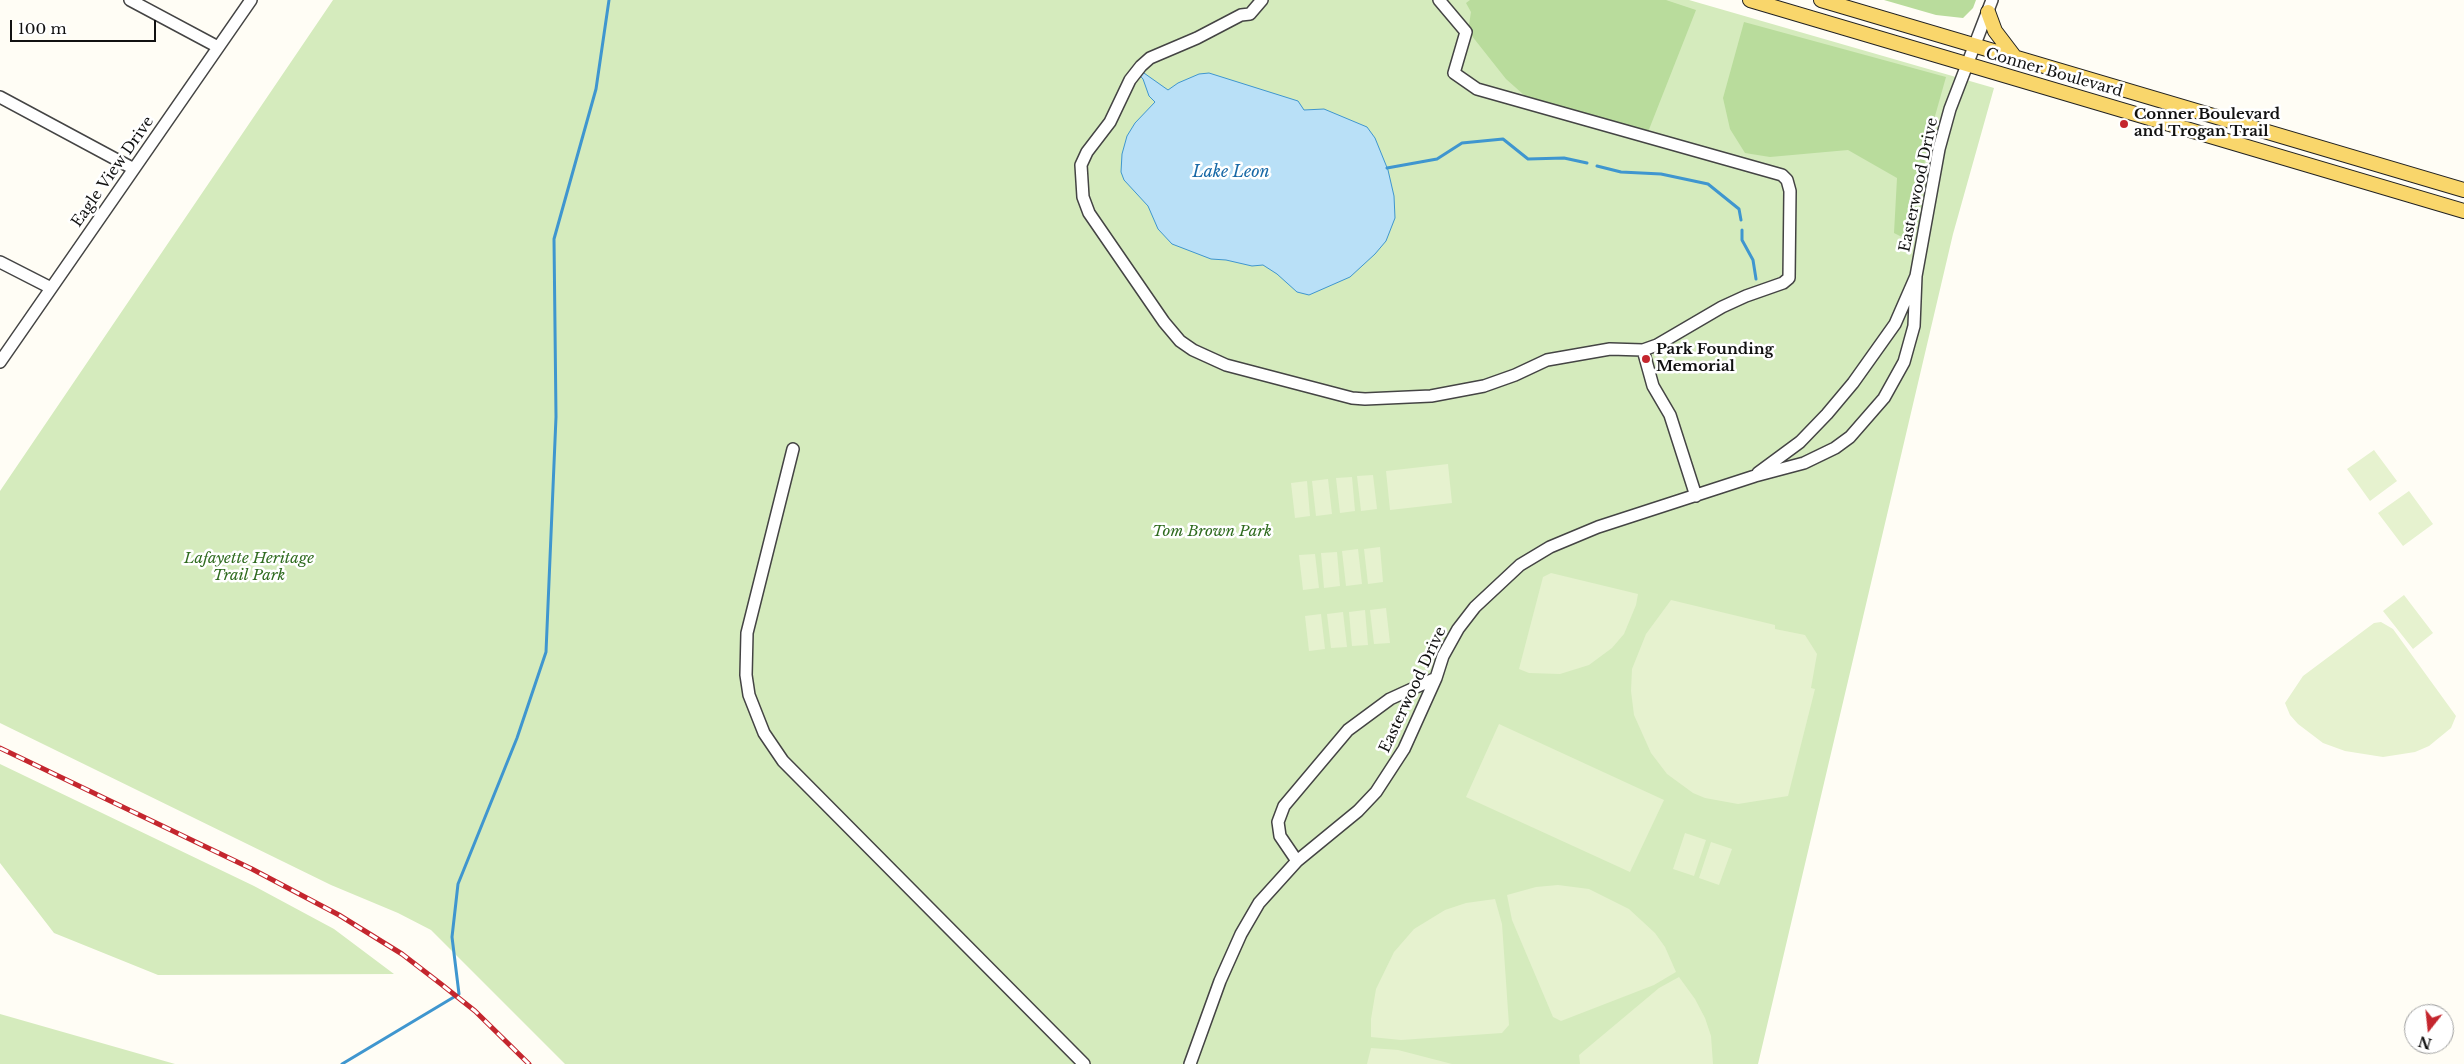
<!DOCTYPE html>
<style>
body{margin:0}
#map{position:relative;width:2464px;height:1064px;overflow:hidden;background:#fffdf5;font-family:"Libre Baskerville",serif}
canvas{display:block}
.north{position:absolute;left:2404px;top:1004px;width:50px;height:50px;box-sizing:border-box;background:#fff;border:1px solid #a0a0a0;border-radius:50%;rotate:196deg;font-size:14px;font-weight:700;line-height:20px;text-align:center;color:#111}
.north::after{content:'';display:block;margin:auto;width:18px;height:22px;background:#c4262e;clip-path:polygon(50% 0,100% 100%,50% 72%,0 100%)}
.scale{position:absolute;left:10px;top:20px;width:146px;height:22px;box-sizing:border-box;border:2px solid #111;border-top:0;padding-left:6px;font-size:15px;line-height:18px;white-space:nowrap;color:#111;-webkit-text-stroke:4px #fff;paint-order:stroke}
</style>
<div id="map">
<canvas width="2464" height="1064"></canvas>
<div class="north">N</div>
<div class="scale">100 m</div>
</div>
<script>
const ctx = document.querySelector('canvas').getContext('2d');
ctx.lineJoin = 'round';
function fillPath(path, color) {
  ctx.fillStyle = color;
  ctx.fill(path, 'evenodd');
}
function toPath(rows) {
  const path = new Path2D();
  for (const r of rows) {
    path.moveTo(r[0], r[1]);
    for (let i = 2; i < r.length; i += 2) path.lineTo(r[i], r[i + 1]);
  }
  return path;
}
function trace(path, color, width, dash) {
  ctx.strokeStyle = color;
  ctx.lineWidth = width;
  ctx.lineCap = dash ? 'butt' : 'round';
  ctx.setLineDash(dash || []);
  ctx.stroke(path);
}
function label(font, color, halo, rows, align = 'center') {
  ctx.font = font + ' "Libre Baskerville",serif';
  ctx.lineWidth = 5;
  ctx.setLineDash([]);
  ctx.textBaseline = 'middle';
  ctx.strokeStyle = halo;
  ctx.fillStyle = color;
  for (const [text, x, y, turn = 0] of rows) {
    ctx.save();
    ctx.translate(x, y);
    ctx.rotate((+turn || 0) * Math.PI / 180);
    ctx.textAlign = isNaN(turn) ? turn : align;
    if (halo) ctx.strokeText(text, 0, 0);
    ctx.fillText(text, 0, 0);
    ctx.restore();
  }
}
const green = toPath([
 [333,0,1689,0,1994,88,1953,234,1758,1064,565,1064,431,930,398,913,331,885,0,723,0,491],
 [0,764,254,886,334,929,394,974,158,975,54,933,0,863],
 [0,1014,175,1064,0,1064]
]);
const forest = toPath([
 [1470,0,1666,0,1696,10,1648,132,1547,104,1524,95,1506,79,1468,31,1471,12,1466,3],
 [1884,0,1976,0,1973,8,1963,18,1936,15],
 [1744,22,1946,77,1926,148,1919,222,1908,240,1894,233,1897,178,1848,150,1770,157,1745,153,1730,129,1723,98]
]);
const pitch = toPath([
 [2374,450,2397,481,2370,501,2347,469],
 [1448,464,1452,503,1390,510,1386,471],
 [1373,475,1377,509,1361,511,1357,476],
 [1352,477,1355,511,1340,513,1336,478],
 [1328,479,1332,514,1316,516,1312,481],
 [1307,481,1310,516,1295,518,1291,483],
 [2409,491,2433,524,2403,546,2378,513],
 [1380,547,1383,582,1368,584,1364,549],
 [1358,549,1362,584,1346,586,1342,551],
 [1337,552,1340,586,1324,588,1321,553],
 [1315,554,1319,588,1303,590,1299,555],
 [1551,573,1638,594,1636,605,1624,634,1612,648,1589,665,1560,674,1529,673,1519,669,1543,577],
 [2404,595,2433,633,2413,649,2383,611],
 [1671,600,1775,625,1775,629,1805,635,1817,654,1811,688,1815,689,1788,796,1738,804,1705,798,1693,793,1667,774,1651,753,1634,715,1631,691,1632,669,1646,634],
 [1386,608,1390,643,1374,644,1370,610],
 [1365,610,1368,645,1352,646,1349,612],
 [1343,612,1347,647,1331,648,1327,614],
 [1321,614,1325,649,1309,651,1305,616],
 [2381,622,2393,629,2456,716,2451,728,2429,746,2415,752,2383,757,2345,751,2323,743,2298,724,2290,715,2285,703,2303,676,2374,623],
 [1499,724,1664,800,1630,872,1466,797],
 [1685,833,1706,840,1694,876,1673,869],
 [1711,842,1732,849,1719,885,1699,878],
 [1558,885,1589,889,1629,909,1655,933,1665,947,1676,972,1654,985,1561,1021,1553,1017,1512,920,1507,895,1536,887],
 [1495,899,1502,924,1509,1025,1502,1033,1401,1040,1371,1037,1371,1019,1376,989,1394,952,1414,929,1445,910,1466,903],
 [1679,977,1695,999,1705,1018,1711,1036,1713,1064,1580,1064,1579,1055,1659,988],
 [1371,1048,1398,1050,1452,1064,1367,1064]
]);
const water = toPath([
 [1134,66,1168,90,1178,83,1199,74,1209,73,1298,101,1304,110,1324,109,1367,127,1375,138,1388,170,1394,196,1395,218,1386,241,1375,254,1350,277,1309,295,1297,292,1277,274,1263,265,1252,266,1226,260,1211,259,1172,244,1158,229,1148,206,1124,180,1121,172,1122,154,1127,136,1135,123,1155,102,1149,96,1143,79,1132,67,1134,66]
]);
const stream = toPath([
 [1597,166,1621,172,1661,174,1708,184,1739,209,1741,220],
 [1387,168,1437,159,1462,143,1503,139,1528,159,1564,158,1587,163],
 [1742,230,1742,240,1753,260,1756,279],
 [342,1064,459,994,452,937,458,884,517,738,546,652,556,417,554,239,596,89,609,0]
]);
const minor = toPath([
 [130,0,218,47],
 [1262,0,1250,14,1241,15,1197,38,1150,58,1141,66,1130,80,1110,122,1087,152,1081,165,1083,197,1089,213,1164,322,1180,341,1193,350,1226,365,1352,398,1365,399,1431,396,1484,386,1515,375,1547,360,1610,349,1643,350,1657,345,1722,307,1746,296,1783,283,1789,278,1790,191,1787,180,1782,175,1477,89,1454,73,1466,32,1439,0],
 [0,97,134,169],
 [0,262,51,288],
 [1643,350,1653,386,1670,415,1696,496],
 [0,362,251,0],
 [793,449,747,633,746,675,749,695,764,733,783,761,1084,1064],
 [1758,473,1800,442,1827,414,1853,383,1895,324,1916,276,1939,149,1950,109,1992,0],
 [1297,861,1280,836,1278,822,1284,806,1348,730,1390,699,1436,678],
 [1190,1064,1220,981,1241,934,1259,903,1297,861,1358,811,1376,792,1404,749,1436,678,1443,656,1458,629,1475,607,1520,565,1550,547,1598,527,1755,476,1804,463,1835,448,1850,437,1884,398,1904,362,1914,326,1916,276]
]);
const major = toPath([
 [1750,0,2464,211],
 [1821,0,2464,190],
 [1988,12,1995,31,2014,56]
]);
const rail = toPath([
 [0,748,252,869,339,915,402,954,441,984,475,1011,529,1064]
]);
const markers = [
 [2124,124,5,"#c4262e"],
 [1646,359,5,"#c4262e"]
];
const streetNames = [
 ["Conner Boulevard",2054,73,16],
 ["Eagle View Drive",113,172,-55],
 ["Easterwood Drive",1919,185,-78],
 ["Easterwood Drive",1413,690,-65]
];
const poiNames = [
 ["Conner Boulevard",2134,115],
 ["and Trogan Trail",2134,132],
 ["Park Founding",1656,350],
 ["Memorial",1656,367]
];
const parkNames = [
 ["Tom Brown Park",1212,532],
 ["Lafayette Heritage",249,559],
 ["Trail Park",249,576]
];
const waterNames = [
 ["Lake Leon",1231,172]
];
fillPath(green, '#d5ebbd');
fillPath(forest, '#b9dc9c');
fillPath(pitch, '#e6f2cf');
fillPath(water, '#b9e0f7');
trace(water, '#3f96cf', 1);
trace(stream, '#3f96cf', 3);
trace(minor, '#444', 14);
trace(major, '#222', 16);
trace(minor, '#fff', 11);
trace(major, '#f9d66b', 14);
trace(rail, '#c4262e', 5);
trace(rail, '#fff', 3, [9]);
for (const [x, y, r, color] of markers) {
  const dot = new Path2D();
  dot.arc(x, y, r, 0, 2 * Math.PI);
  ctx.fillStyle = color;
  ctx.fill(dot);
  trace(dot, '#fff', 2);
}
label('15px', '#111', '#fff', streetNames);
label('bold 15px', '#111', '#fff', poiNames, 'left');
label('italic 15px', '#2f6b1f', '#fff', parkNames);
label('italic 16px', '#1768a6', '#fff', waterNames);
</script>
